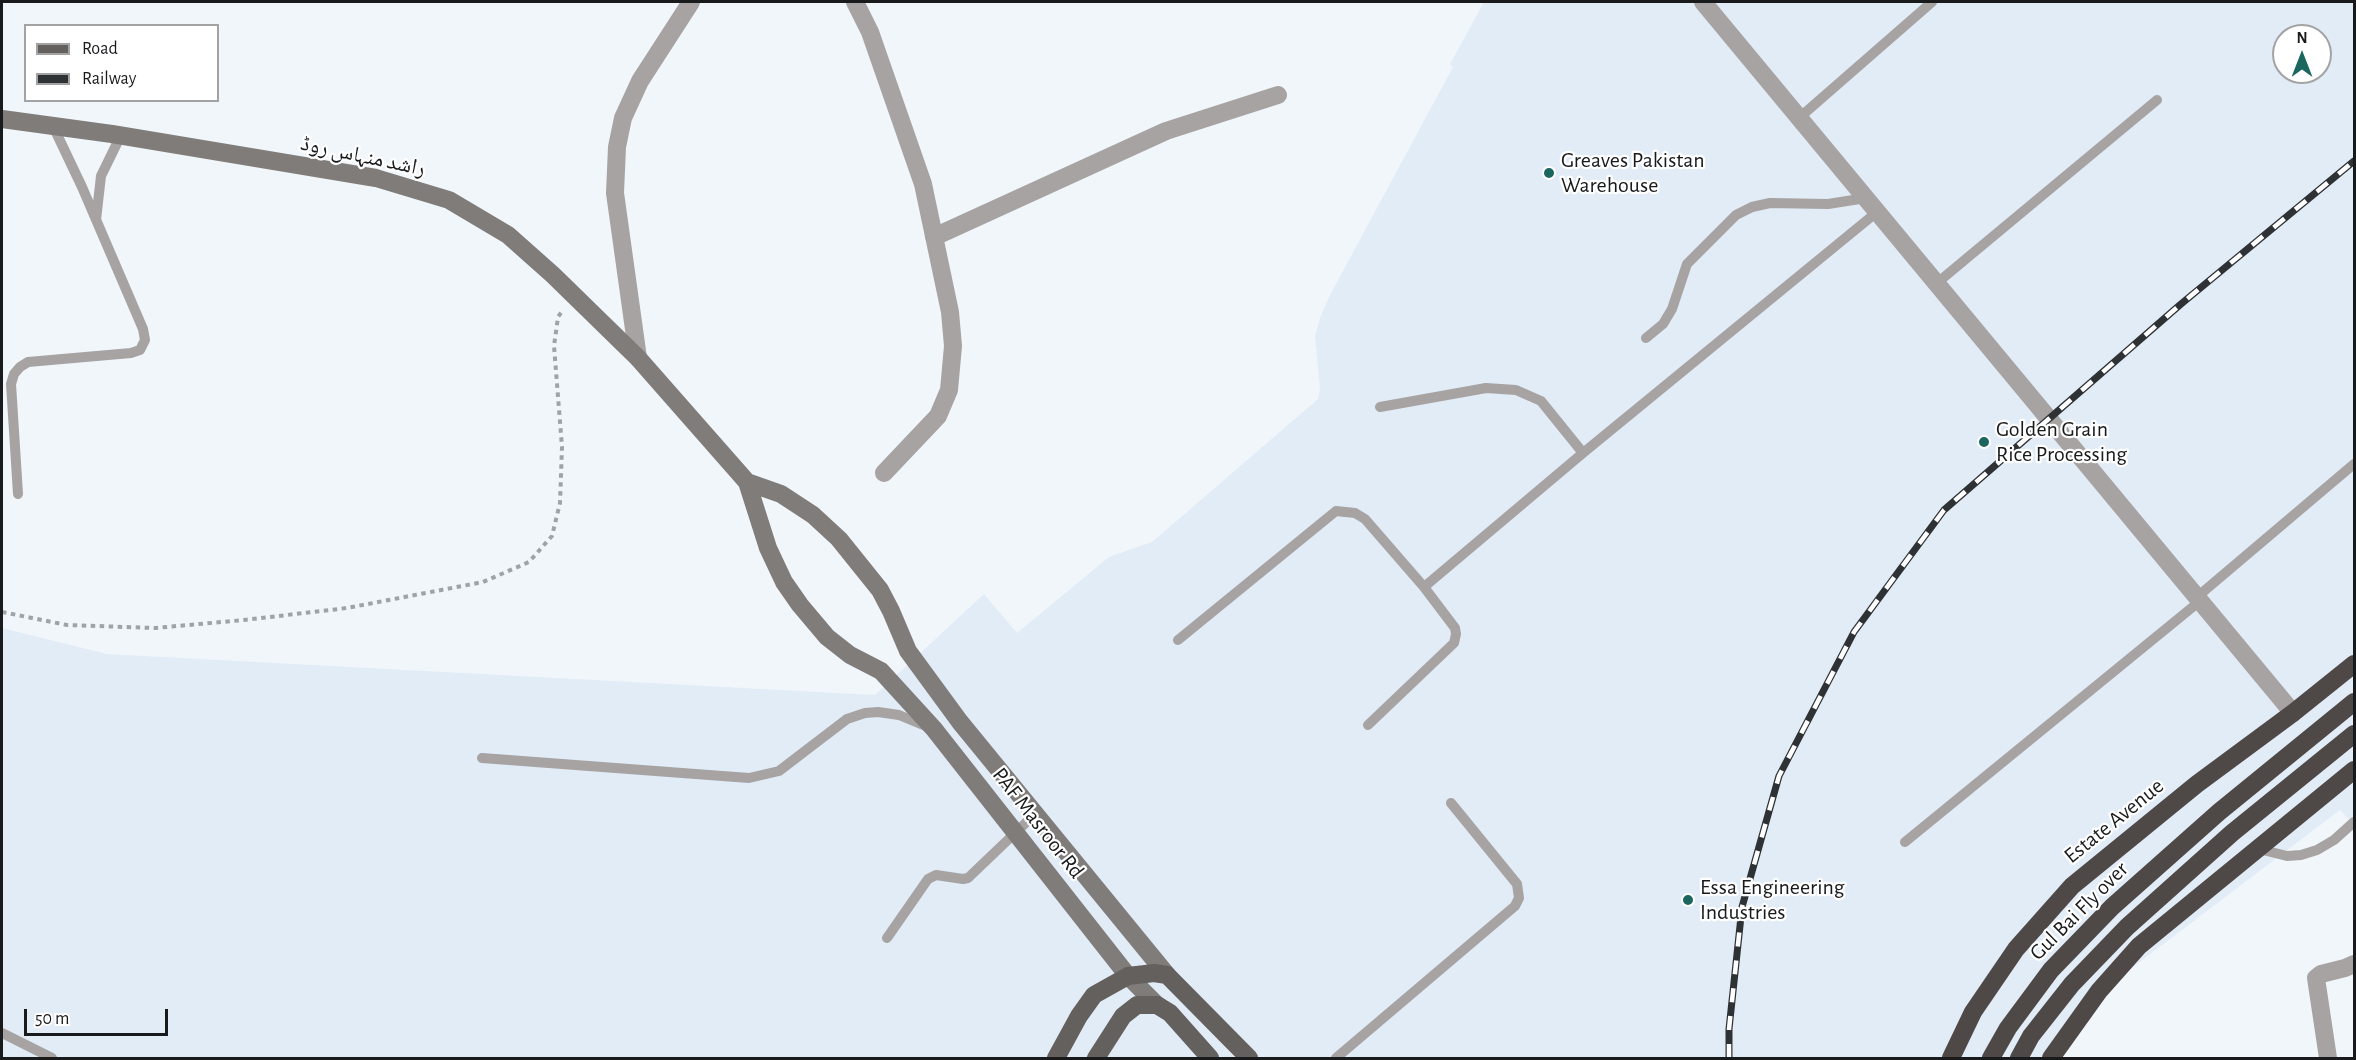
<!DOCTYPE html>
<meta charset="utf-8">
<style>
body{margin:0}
#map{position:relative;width:2356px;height:1060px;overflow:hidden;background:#f1f6fb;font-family:"Alegreya Sans",sans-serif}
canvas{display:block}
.frame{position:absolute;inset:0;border:3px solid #181a1c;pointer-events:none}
.legend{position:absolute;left:24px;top:24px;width:195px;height:78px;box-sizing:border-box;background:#fff;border:2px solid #a3a3a4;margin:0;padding:8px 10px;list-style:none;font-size:18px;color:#181a1c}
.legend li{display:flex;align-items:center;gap:12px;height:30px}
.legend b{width:30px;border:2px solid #a3a3a4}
.north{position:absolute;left:2272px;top:24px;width:60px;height:60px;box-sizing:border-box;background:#fff;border:2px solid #a3a3a4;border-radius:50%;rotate:0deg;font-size:16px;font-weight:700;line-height:24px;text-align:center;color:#181a1c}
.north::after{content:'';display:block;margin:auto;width:21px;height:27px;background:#1b665e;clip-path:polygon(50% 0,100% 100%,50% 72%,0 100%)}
.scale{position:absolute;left:24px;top:1009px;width:144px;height:27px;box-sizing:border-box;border:3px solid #181a1c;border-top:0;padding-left:8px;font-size:18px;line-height:21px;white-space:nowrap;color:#181a1c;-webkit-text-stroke:4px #fff;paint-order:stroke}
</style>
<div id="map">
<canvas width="2356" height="1060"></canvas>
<div class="frame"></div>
<ul class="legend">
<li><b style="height:8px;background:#64605d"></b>Road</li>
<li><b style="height:8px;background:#2f3234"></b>Railway</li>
</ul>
<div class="north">N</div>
<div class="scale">50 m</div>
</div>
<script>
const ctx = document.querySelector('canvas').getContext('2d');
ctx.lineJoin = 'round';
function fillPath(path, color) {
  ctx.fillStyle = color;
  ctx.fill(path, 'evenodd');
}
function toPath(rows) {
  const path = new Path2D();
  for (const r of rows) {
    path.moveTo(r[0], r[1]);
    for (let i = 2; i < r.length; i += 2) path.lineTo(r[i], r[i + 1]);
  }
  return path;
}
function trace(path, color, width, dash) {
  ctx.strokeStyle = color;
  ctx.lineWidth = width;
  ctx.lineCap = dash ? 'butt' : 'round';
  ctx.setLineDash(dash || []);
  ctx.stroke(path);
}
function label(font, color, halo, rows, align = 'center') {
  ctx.font = font + ' "Alegreya Sans","Noto Naskh Arabic",sans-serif';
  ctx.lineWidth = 4.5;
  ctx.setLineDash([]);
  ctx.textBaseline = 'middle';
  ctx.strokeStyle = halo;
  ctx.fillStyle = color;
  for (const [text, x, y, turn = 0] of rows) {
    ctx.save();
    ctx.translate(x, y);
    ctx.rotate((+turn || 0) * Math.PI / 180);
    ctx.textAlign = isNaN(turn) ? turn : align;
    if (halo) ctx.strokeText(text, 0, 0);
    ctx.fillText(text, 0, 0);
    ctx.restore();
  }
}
const built = toPath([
 [1484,2,2354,2,2354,825,2340,810,2091,999,2050,1058,2,1058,2,628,107,654,875,695,984,594,1017,633,1109,557,1152,542,1318,399,1320,389,1315,336,1320,318,1330,295,1453,67,1450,64],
 [2284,36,2320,36,2320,72,2284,72]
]);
const path = toPath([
 [2,612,67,625,155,628,244,620,347,608,483,582,529,562,552,536,560,503,562,447,554,346,558,317,563,310]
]);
const lane = toPath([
 [1799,118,1932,2],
 [96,220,101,176,121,135],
 [1937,283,2157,100],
 [1646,338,1663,324,1672,309,1687,264,1736,215,1752,207,1770,203,1828,204,1866,198],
 [1380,407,1486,388,1516,390,1541,401,1583,453],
 [18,494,11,384,14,374,20,367,28,362,131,353,140,350,145,340,143,329,82,187,53,126],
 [1424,587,1583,453,1877,212],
 [2197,597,2354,464],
 [1178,640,1336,511,1355,513,1365,519,1424,587,1455,628,1456,634,1454,643,1368,725],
 [482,758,749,778,779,771,847,719,865,713,878,712,899,715,928,727],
 [1905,842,2200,601],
 [2259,849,2287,856,2301,855,2317,850,2334,840,2354,822],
 [887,938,928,879,936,875,963,879,968,878,1035,814],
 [2,1033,52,1058],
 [1336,1058,1515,906,1519,898,1517,884,1451,803]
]);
const street = toPath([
 [855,2,870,32,923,184,950,312,953,346,949,390,938,416,884,473],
 [1703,2,2293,713],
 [934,237,1166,131,1278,95],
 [638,358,615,193,617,147,623,118,640,81,691,2],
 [2328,1058,2316,978,2321,974,2345,968,2354,964]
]);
const secondary = toPath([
 [2,119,112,134,376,178,449,200,508,235,553,275,638,358,747,482,768,548,784,582,800,605,827,637,850,655,881,671,934,729,1128,976,1157,1005],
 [747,482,781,494,813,515,839,539,880,590,891,611,908,651,960,722,1167,975]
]);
const primary = toPath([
 [1056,1058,1079,1016,1094,995,1128,976,1154,973,1167,975,1249,1058],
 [1096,1058,1123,1016,1137,1005,1157,1005,1170,1013,1210,1058]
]);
const highway = toPath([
 [1951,1058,1973,1012,2016,949,2072,886,2197,784,2293,713,2354,664],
 [1991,1058,2008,1028,2051,970,2112,907,2219,812,2354,702],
 [2019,1058,2031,1036,2072,984,2127,927,2232,833,2354,734],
 [2051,1058,2099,991,2139,946,2354,770]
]);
const rail = toPath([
 [1729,1058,1729,1029,1742,907,1779,776,1854,632,1944,510,2181,304,2354,161]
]);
const markers = [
 [1549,173,6,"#1b665e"],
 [1984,442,6,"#1b665e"],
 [1688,900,6,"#1b665e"]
];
const streetNames = [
 ["راشد منہاس روڈ",363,156,12],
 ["Estate Avenue",2114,821,-39],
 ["PAF Masroor Rd",1038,823,52],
 ["Gul Bai Fly over",2079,911,-45]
];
const poiNames = [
 ["Greaves Pakistan",1561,160],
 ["Warehouse",1561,185],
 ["Golden Grain",1996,429],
 ["Rice Processing",1996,454],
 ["Essa Engineering",1700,887],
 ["Industries",1700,912]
];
fillPath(built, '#e2ecf7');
trace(path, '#9fa3a7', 4, [4.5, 4.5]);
trace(lane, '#a6a3a2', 10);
trace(street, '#a6a3a2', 18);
trace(secondary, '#7f7c7a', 18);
trace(primary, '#64605d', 18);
trace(highway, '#4e4846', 18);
trace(rail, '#2f3234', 7);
trace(rail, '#fff', 4.5, [14]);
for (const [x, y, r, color] of markers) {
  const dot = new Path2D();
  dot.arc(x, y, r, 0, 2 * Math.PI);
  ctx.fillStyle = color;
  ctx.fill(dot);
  trace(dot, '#fff', 2);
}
label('22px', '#181a1c', '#fff', streetNames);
label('22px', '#181a1c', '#fff', poiNames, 'left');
</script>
